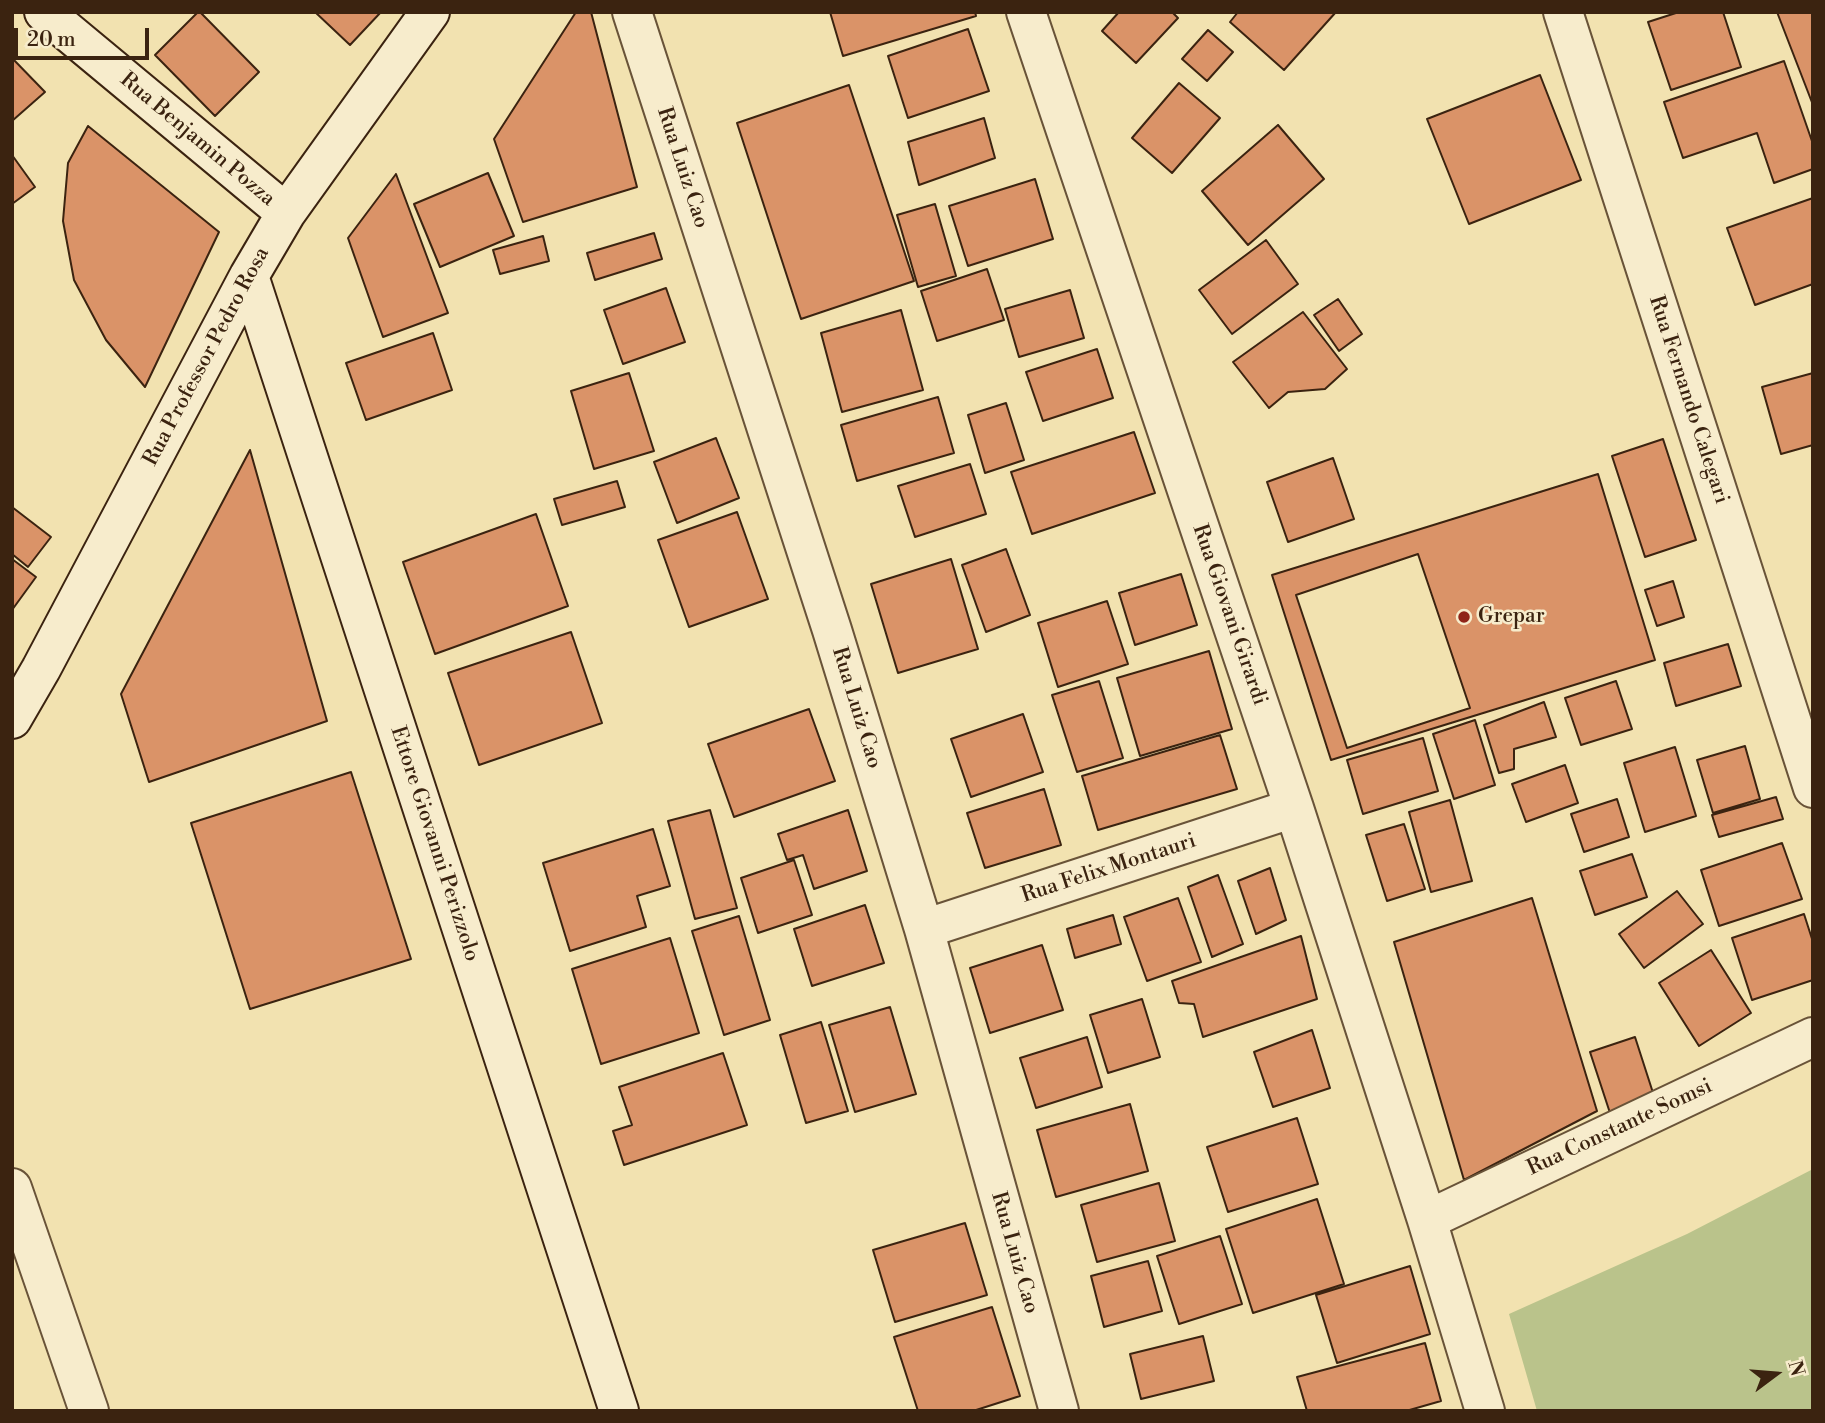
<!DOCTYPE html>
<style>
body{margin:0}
#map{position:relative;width:1825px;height:1423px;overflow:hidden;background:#f2e2b0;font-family:"Libre Bodoni",serif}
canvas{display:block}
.frame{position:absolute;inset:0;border:14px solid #3b2310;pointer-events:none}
.north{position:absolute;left:1741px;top:1339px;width:70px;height:70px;-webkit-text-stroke:5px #f7eccc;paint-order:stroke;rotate:74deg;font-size:19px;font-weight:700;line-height:28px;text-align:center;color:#3b2310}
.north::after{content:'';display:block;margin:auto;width:24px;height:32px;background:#3b2310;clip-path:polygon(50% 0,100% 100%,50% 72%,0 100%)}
.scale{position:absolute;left:14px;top:28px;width:135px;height:32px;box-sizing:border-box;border:4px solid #3b2310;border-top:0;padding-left:9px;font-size:21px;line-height:24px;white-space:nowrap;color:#3b2310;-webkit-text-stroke:5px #f7eccc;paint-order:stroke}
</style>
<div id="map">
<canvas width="1825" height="1423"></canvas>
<div class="frame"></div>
<div class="north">N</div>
<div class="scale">20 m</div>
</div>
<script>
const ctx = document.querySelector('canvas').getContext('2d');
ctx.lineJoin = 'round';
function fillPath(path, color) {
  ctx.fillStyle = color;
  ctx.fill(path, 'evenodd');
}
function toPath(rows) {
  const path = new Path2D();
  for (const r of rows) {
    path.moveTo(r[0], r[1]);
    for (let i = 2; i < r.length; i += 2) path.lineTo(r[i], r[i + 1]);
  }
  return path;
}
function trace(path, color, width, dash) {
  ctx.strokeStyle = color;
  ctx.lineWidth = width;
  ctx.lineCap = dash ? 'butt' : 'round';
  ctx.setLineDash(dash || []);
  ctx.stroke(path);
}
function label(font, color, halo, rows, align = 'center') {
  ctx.font = font + ' "Libre Bodoni",serif';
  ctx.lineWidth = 5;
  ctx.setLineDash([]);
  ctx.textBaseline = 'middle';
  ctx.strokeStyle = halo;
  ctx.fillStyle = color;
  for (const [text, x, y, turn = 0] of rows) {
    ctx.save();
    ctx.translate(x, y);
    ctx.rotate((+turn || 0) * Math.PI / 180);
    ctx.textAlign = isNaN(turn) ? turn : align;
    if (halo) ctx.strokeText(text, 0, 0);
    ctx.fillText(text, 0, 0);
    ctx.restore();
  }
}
const green = toPath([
 [1813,1169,1813,1411,1537,1411,1509,1314,1687,1234]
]);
const building = toPath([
 [198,12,200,12,259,72,215,116,155,55,198,12],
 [315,12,381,12,350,45,315,12],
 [576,12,591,12,637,187,523,222,494,139,576,12],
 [830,12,975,12,976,16,843,56,830,12],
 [1119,12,1172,12,1178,18,1136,63,1102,31,1119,12],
 [1238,12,1336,12,1284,70,1230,22,1238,12],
 [1679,12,1723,12,1741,67,1671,90,1648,22,1679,12],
 [1777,12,1813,12,1813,105,1777,12],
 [968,29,989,91,908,118,888,56,968,29],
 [1208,30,1233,52,1207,81,1182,59,1208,30],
 [12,58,45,92,12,121,12,58],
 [1784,61,1813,144,1813,169,1774,183,1757,133,1683,158,1664,102,1784,61],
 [1540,75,1581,180,1469,224,1427,119,1540,75],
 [1179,83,1220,118,1172,173,1132,138,1179,83],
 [849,85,914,281,801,319,737,123,849,85],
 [984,118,995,158,919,185,908,142,984,118],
 [1278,125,1324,179,1248,245,1202,191,1278,125],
 [88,126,219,232,145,387,106,340,74,280,63,221,68,163,88,126],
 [12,155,35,187,12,204,12,155],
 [488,173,514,236,440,267,414,204,488,173],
 [396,174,448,313,383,337,348,238,396,174],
 [1035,179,1053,239,968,266,949,206,1035,179],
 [1813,198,1813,284,1755,305,1727,228,1813,198],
 [935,204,956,276,918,287,897,215,935,204],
 [654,233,662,259,595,280,587,253,654,233],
 [543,236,549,261,500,274,493,250,543,236],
 [1266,240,1298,284,1232,334,1199,290,1266,240],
 [987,269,1004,320,937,341,921,291,987,269],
 [666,288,685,342,623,364,604,310,666,288],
 [1070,290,1084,338,1019,357,1005,309,1070,290],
 [1338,299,1362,334,1339,351,1314,315,1338,299],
 [901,310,923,390,842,412,821,333,901,310],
 [1303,312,1347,369,1325,389,1288,392,1269,408,1233,362,1303,312],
 [433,333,452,390,366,420,346,363,433,333],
 [1097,349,1113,398,1043,421,1026,372,1097,349],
 [629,373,654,451,594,469,571,391,629,373],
 [1813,373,1813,445,1781,454,1762,387,1813,373],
 [938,397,954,453,857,481,841,425,938,397],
 [1006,403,1024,460,985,473,968,415,1006,403],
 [1134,432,1155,493,1032,534,1011,472,1134,432],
 [716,438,739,498,677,523,654,462,716,438],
 [1663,439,1696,540,1645,557,1612,456,1663,439],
 [250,450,327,721,149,782,121,694,250,450],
 [1333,458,1354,519,1288,542,1267,482,1333,458],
 [970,464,986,514,915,537,898,486,970,464],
 [1598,474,1655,660,1331,760,1272,575,1598,474],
 [617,481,625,507,562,525,554,499,617,481],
 [12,507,51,537,28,567,12,554,12,507],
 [737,512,768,599,689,627,658,540,737,512],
 [536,514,568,606,435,654,403,562,536,514],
 [1006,549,1030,615,986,632,962,565,1006,549],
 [1418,554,1470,708,1347,748,1296,595,1418,554],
 [12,559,36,577,12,610,12,559],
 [951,559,978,649,898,673,871,584,951,559],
 [1181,574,1197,625,1135,645,1119,593,1181,574],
 [1673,581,1684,617,1657,626,1645,590,1673,581],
 [1107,601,1128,664,1058,687,1038,623,1107,601],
 [571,632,602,723,479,765,448,673,571,632],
 [1728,644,1741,686,1676,706,1664,663,1728,644],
 [1209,651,1232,729,1140,756,1117,678,1209,651],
 [1099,681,1123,758,1077,772,1052,695,1099,681],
 [1616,681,1632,729,1581,745,1565,698,1616,681],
 [1544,702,1556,737,1514,749,1514,769,1499,773,1484,725,1544,702],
 [809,709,835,781,734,817,708,744,809,709],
 [1023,714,1043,772,971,797,951,739,1023,714],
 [1475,720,1495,785,1454,799,1433,734,1475,720],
 [1220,735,1237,789,1098,830,1082,776,1220,735],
 [1423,738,1438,791,1363,814,1347,760,1423,738],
 [1745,746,1760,799,1713,813,1697,760,1745,746],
 [1675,747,1696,816,1645,832,1624,763,1675,747],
 [1565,765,1578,803,1526,822,1512,784,1565,765],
 [351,772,411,959,250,1009,191,823,351,772],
 [1044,789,1061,845,985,868,967,813,1044,789],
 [1776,797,1783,819,1719,837,1712,815,1776,797],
 [1617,799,1629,837,1584,852,1571,814,1617,799],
 [1450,800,1472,881,1431,892,1409,812,1450,800],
 [710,810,737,908,695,919,668,821,710,810],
 [848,810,867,871,814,889,803,855,787,860,778,834,848,810],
 [1404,824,1425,889,1387,901,1366,835,1404,824],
 [653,829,670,886,637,896,646,927,570,951,543,863,653,829],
 [1782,843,1802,899,1719,926,1701,870,1782,843],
 [1632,854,1647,897,1595,915,1580,871,1632,854],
 [794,860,812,915,758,933,741,878,794,860],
 [1270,868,1286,920,1256,934,1238,881,1270,868],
 [1218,875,1243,944,1212,957,1188,887,1218,875],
 [1677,891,1703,924,1644,968,1619,934,1677,891],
 [1178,898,1201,962,1147,981,1124,917,1178,898],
 [1532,898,1597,1111,1464,1180,1394,942,1532,898],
 [865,905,884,963,812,986,794,929,865,905],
 [1804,914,1813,942,1813,980,1752,1000,1732,938,1804,914],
 [1113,915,1121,944,1075,958,1067,929,1113,915],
 [739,916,770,1020,724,1035,692,931,739,916],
 [1301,936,1317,999,1203,1037,1194,1004,1179,1003,1172,981,1301,936],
 [670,938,699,1033,601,1064,572,969,670,938],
 [1042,945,1063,1010,990,1033,970,968,1042,945],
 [1711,950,1751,1013,1699,1046,1659,983,1711,950],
 [1142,999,1160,1057,1108,1073,1090,1015,1142,999],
 [890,1007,916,1094,855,1112,829,1025,890,1007],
 [821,1022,848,1111,806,1123,780,1035,821,1022],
 [1312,1030,1330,1088,1273,1107,1254,1052,1312,1030],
 [1087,1037,1102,1087,1036,1108,1020,1058,1087,1037],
 [1635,1037,1655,1099,1610,1113,1590,1052,1635,1037],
 [723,1053,747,1125,624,1165,613,1131,632,1125,619,1087,723,1053],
 [1130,1104,1148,1171,1056,1197,1037,1130,1130,1104],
 [1297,1118,1318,1184,1228,1212,1207,1147,1297,1118],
 [1159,1183,1175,1241,1097,1262,1081,1205,1159,1183],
 [1317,1199,1344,1284,1253,1313,1226,1229,1317,1199],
 [965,1223,987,1295,895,1322,873,1250,965,1223],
 [1220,1236,1242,1304,1179,1324,1157,1256,1220,1236],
 [1148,1261,1162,1311,1104,1327,1091,1276,1148,1261],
 [1410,1266,1430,1334,1337,1363,1316,1295,1410,1266],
 [992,1307,1020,1396,973,1411,918,1411,894,1337,992,1307],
 [1203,1336,1214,1381,1141,1399,1130,1354,1203,1336],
 [1425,1343,1441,1401,1406,1411,1307,1411,1297,1377,1425,1343]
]);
const street = toPath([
 [632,12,832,630,924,929,1059,1411],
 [1026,12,1294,808,1427,1220,1485,1411],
 [1563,12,1813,788],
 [924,929,1294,808],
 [12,1188,89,1411],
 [1427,1220,1813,1037]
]);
const secondary = toPath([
 [44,12,286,213],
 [249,276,619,1411],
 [12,719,41,669,249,276,286,213,430,12]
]);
const markers = [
 [1464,617,7,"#8f2418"]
];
const streetNames = [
 ["Rua Benjamin Pozza",197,140,40],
 ["Rua Luiz Cao",682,168,72],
 ["Rua Professor Pedro Rosa",207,357,-62],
 ["Rua Fernando Calegari",1688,400,72],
 ["Rua Giovani Girardi",1229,615,71],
 ["Rua Luiz Cao",856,708,73],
 ["Ettore Giovanni Perizzolo",434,844,72],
 ["Rua Felix Montauri",1109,869,-18],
 ["Rua Constante Somsi",1620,1128,-25],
 ["Rua Luiz Cao",1014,1253,74]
];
const poiNames = [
 ["Grepar",1478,617]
];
fillPath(green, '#bac38b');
fillPath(building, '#da9368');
trace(building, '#3b2310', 2);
trace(street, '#695338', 42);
trace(secondary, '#3b2310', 42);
trace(street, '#f7eccc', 38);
trace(secondary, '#f7eccc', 38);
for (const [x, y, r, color] of markers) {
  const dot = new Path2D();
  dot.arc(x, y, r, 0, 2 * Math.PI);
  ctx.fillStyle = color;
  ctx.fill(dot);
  trace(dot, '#f7eccc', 2.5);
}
label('21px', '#3b2310', '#f7eccc', streetNames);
label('21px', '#3b2310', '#f7eccc', poiNames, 'left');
</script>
